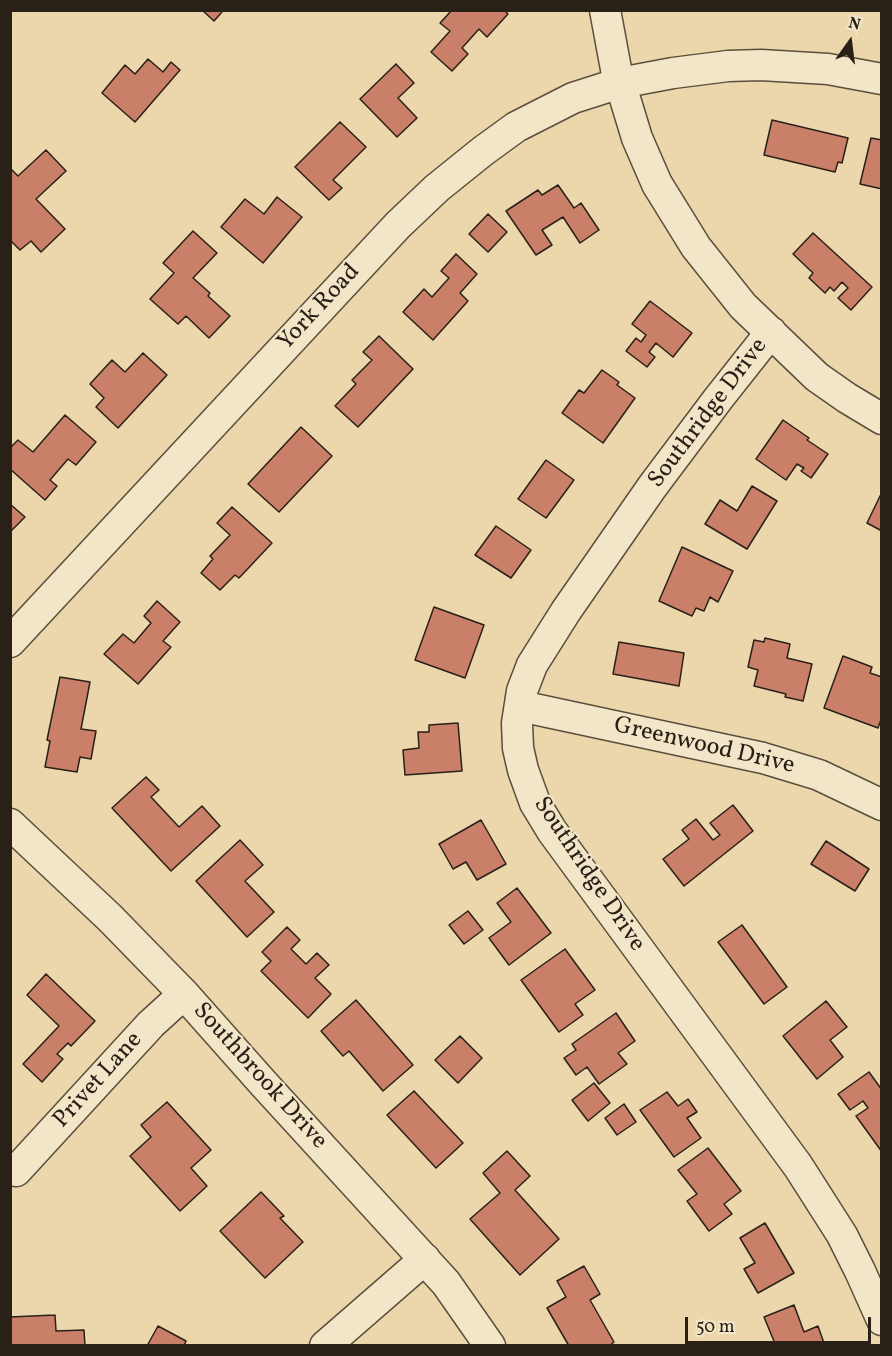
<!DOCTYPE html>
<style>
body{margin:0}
#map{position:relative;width:892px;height:1356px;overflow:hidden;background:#ebd7ab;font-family:Vollkorn,serif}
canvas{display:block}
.frame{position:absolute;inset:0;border:12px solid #292017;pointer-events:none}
.north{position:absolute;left:820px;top:12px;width:60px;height:60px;-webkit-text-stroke:4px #f2e5c8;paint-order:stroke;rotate:14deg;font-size:16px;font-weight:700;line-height:24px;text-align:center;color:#292017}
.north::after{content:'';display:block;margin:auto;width:21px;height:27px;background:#292017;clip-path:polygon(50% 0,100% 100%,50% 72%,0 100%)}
.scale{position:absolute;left:685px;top:1317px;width:186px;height:27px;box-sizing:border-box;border:3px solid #292017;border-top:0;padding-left:8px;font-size:18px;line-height:21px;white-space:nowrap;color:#292017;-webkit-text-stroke:4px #f2e5c8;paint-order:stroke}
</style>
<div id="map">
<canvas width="892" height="1356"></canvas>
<div class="frame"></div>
<div class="north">N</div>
<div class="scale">50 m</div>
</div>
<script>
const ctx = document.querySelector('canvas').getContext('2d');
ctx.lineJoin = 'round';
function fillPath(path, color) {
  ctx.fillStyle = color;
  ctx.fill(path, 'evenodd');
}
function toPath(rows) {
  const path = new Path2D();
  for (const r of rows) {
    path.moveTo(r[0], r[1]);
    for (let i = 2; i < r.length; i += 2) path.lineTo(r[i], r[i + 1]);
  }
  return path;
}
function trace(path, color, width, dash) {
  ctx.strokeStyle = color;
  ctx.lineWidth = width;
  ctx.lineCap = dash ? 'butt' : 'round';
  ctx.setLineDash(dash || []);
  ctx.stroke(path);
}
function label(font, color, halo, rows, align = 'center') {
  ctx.font = font + ' Vollkorn,serif';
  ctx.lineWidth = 4.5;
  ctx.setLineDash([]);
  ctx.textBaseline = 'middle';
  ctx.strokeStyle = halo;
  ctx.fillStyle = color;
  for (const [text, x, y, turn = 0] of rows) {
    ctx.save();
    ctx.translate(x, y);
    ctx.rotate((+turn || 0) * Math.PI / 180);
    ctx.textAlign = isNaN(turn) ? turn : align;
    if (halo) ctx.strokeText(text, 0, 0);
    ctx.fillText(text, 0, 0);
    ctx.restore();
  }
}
const building = toPath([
 [202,10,220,10,222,12,214,21,202,10],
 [452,10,504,10,508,14,487,37,479,29,462,48,468,54,452,71,431,52,450,31,440,23,452,10],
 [148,59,163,72,171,62,180,70,135,122,102,93,125,65,135,74,148,59],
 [396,64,414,83,398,98,417,118,397,137,360,99,396,64],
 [772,120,848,138,842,163,838,162,835,172,764,155,772,120],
 [340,122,366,147,333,180,342,188,329,200,295,167,340,122],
 [871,138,882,140,882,189,860,184,871,138],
 [46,150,66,171,36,199,65,229,41,252,31,241,20,250,10,240,10,168,18,176,46,150],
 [558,185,574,208,581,203,599,230,580,243,563,217,542,230,552,245,536,255,506,211,538,190,542,195,558,185],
 [277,197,302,217,263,263,221,227,245,199,264,214,277,197],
 [488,214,507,232,488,252,469,234,488,214],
 [193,231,217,253,193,278,210,293,208,296,230,316,209,338,186,316,178,324,150,299,174,273,163,263,193,231],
 [813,233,872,287,851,310,838,298,848,288,842,282,834,291,830,287,825,293,809,278,813,273,793,254,813,233],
 [456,254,477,274,460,293,468,301,433,340,403,312,424,289,432,297,449,278,441,271,456,254],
 [650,301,692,333,673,357,656,343,649,352,655,357,647,367,626,351,636,338,641,342,646,335,632,324,650,301],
 [379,336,413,369,358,427,335,406,356,384,352,380,372,360,363,352,379,336],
 [143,353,167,375,118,428,96,407,104,398,90,384,112,360,125,372,143,353],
 [602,370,619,382,617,385,635,398,603,443,562,413,579,390,584,393,602,370],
 [65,415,96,442,76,465,68,459,50,480,57,486,45,500,10,469,10,448,18,440,33,452,65,415],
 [783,420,809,438,807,440,828,454,811,478,801,471,804,468,797,464,786,480,756,459,783,420],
 [301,427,332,456,279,512,248,484,301,427],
 [546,460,574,480,546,518,518,499,546,460],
 [752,486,777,501,747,549,705,524,720,500,737,511,752,486],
 [882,492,882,527,880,530,867,523,882,492],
 [10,504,25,517,10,532,10,504],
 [232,507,272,543,239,578,235,575,220,590,201,573,213,559,210,556,230,535,217,523,232,507],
 [496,526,531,550,511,578,475,555,496,526],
 [682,547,733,571,718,602,710,597,704,611,696,608,692,616,659,601,682,547],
 [157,601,180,622,163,641,171,647,138,684,104,654,123,634,134,643,151,623,144,616,157,601],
 [434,607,484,625,465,678,415,660,434,607],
 [765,638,790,644,787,658,812,664,803,701,785,697,786,694,754,686,758,670,748,667,754,640,764,642,765,638],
 [619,642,684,653,679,686,613,674,619,642],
 [843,656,872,667,870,673,882,677,882,717,878,728,824,708,843,656],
 [60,677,90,682,81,729,96,731,91,759,80,757,77,772,45,767,50,741,47,740,60,677],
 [458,723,462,771,405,775,403,750,419,748,418,732,429,732,429,725,458,723],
 [146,777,159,790,151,797,179,827,202,806,220,826,171,871,112,808,146,777],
 [733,805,753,831,684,886,663,859,689,839,682,830,696,819,713,840,720,835,710,823,733,805],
 [481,820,506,864,477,880,466,862,453,869,439,844,481,820],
 [240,840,263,865,245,881,274,912,247,937,196,881,240,840],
 [826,841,869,869,855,891,811,864,826,841],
 [517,888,551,933,509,965,489,938,511,922,497,903,517,888],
 [468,911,483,930,464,944,449,925,468,911],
 [742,925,787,987,764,1004,718,942,742,925],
 [287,927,300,940,291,949,306,964,317,953,329,965,315,978,331,994,308,1018,261,971,271,961,262,952,287,927],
 [565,949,595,990,575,1004,583,1015,559,1032,521,980,565,949],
 [46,974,95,1021,71,1046,68,1043,57,1054,63,1059,42,1082,23,1064,59,1026,27,995,46,974],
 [356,1000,413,1065,383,1091,349,1051,343,1056,321,1031,356,1000],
 [826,1001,847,1027,830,1040,843,1057,817,1079,783,1036,826,1001],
 [616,1013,635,1041,618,1053,627,1064,599,1084,587,1067,576,1075,564,1058,576,1050,572,1044,616,1013],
 [460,1036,482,1058,458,1083,435,1060,460,1036],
 [869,1072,882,1090,882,1152,856,1116,868,1108,863,1101,850,1110,838,1094,869,1072],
 [594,1083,610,1103,588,1121,572,1100,594,1083],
 [414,1091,463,1143,436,1168,387,1115,414,1091],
 [667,1092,678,1106,688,1099,697,1112,687,1118,701,1138,674,1157,640,1110,667,1092],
 [167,1102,211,1150,191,1168,207,1186,180,1211,130,1156,151,1137,141,1125,167,1102],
 [624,1104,636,1122,617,1135,605,1118,624,1104],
 [708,1148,741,1191,724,1204,732,1214,709,1231,687,1201,697,1194,678,1170,708,1148],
 [507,1151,530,1176,515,1190,559,1239,520,1275,470,1219,500,1193,483,1173,507,1151],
 [261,1192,284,1216,280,1218,303,1242,265,1278,220,1231,261,1192],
 [765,1223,794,1273,758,1293,744,1269,755,1263,740,1238,765,1223],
 [584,1266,600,1294,590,1300,614,1342,609,1346,569,1346,547,1308,566,1297,557,1281,584,1266],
 [794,1305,804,1332,818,1326,825,1346,776,1346,764,1317,794,1305],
 [55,1315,56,1331,84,1330,85,1346,10,1346,10,1317,55,1315],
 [158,1326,186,1341,184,1346,147,1346,158,1326]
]);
const minor = toPath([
 [605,10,616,69,637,138,657,184,696,247,743,306,817,377,847,398,882,419],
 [771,332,718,399,652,487,566,611,532,665,522,691,517,723,518,748,523,770,535,803,552,831,798,1166,842,1235,860,1271,882,1320],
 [10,642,398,225,437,188,483,151,516,127,573,98,620,83,673,73,728,66,761,65,828,69,882,79],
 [520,706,763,758,819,775,882,805],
 [10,824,110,918,184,994,263,1083,446,1283,490,1346],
 [16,1171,151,1024,184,994],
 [325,1346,425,1259]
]);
const streetNames = [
 ["York Road",320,308,-47],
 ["Southridge Drive",709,414,-53],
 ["Greenwood Drive",704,747,13],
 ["Southridge Drive",588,875,56],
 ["Southbrook Drive",259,1077,48],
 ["Privet Lane",99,1081,-48]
];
fillPath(building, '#ca7f69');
trace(building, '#292017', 1.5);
trace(minor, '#5a4e3c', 33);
trace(minor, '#f2e5c8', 30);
label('24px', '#292017', '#f2e5c8', streetNames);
</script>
